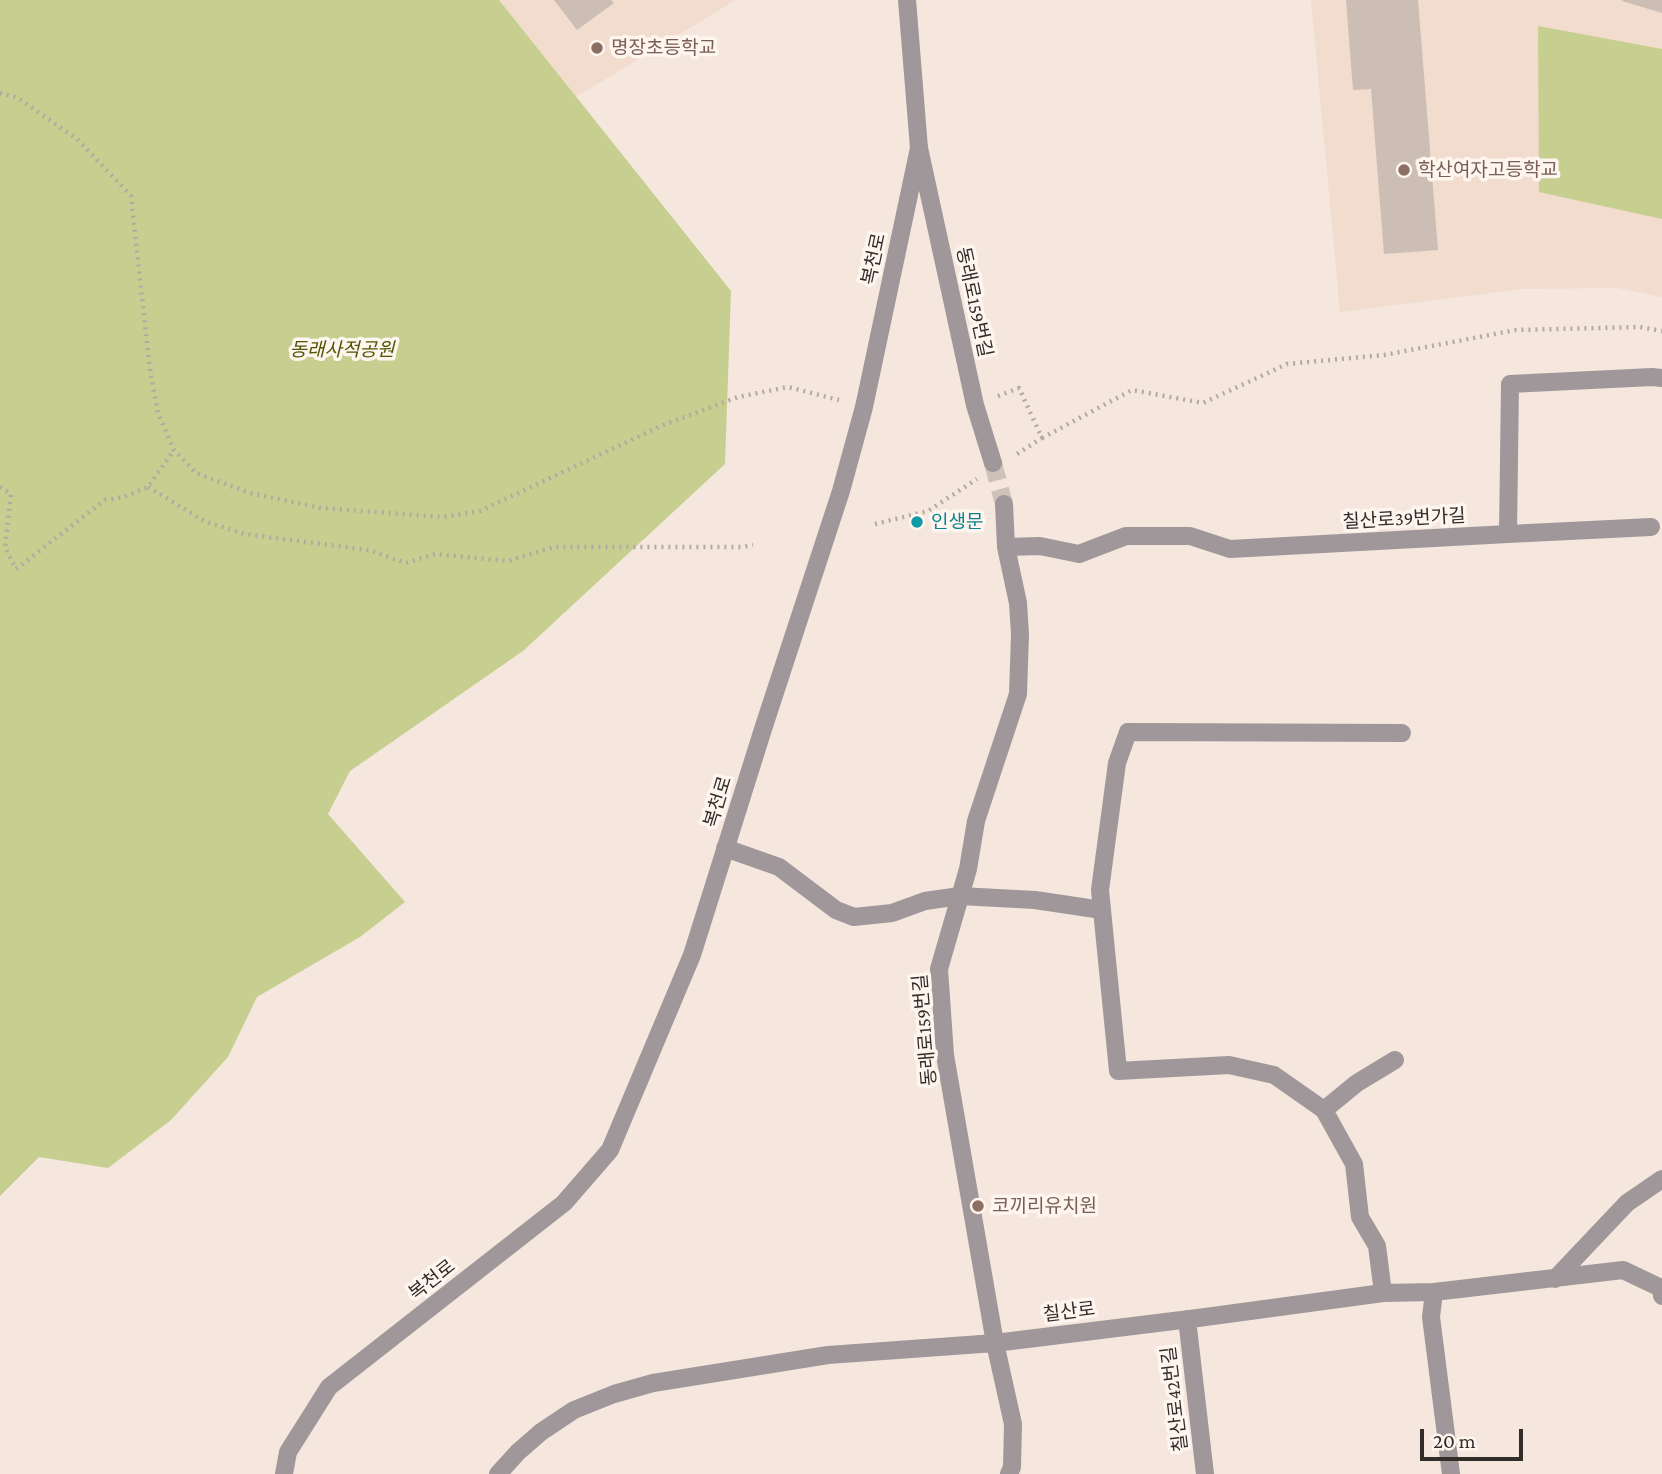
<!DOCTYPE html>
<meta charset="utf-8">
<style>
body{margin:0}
#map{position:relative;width:1662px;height:1474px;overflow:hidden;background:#f5e7dd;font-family:"Crimson Pro",serif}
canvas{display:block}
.scale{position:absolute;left:1420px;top:1429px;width:103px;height:32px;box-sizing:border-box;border:4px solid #322d29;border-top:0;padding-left:9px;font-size:21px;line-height:24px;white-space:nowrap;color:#322d29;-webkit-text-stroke:5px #fef5ef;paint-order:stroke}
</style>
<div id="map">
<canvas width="1662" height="1474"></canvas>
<div class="scale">20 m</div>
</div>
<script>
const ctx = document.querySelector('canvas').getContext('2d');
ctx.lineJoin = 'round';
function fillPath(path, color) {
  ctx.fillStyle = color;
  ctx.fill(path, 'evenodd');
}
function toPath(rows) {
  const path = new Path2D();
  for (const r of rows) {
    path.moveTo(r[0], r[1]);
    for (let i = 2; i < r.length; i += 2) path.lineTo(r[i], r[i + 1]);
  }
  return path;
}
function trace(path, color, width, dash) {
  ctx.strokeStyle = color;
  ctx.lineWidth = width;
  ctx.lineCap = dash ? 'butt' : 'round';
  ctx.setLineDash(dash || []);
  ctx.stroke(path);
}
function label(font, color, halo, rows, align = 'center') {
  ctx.font = font + ' "Crimson Pro","Noto Sans KR",serif';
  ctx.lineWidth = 7;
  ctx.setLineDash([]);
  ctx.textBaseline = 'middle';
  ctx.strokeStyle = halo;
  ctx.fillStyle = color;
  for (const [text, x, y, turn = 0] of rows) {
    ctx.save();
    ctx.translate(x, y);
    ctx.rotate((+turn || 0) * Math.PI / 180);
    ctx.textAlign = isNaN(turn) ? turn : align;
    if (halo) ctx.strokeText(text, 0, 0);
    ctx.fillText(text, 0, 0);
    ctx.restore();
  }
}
const built = toPath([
 [499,0,736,0,576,97],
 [1311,0,1662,0,1662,297,1618,288,1522,289,1340,312]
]);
const green = toPath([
 [0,0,499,0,731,291,725,464,523,651,350,771,328,814,405,902,360,937,257,997,228,1057,171,1120,108,1168,39,1157,0,1196],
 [1538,26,1662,49,1662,219,1539,192]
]);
const building = toPath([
 [554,0,611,0,614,3,577,30],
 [1346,0,1418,0,1438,250,1384,254,1371,89,1353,90],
 [1622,0,1662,0,1662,13,1622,1]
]);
const minorTunnel = toPath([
 [993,463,1004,504]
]);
const path = toPath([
 [0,93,18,98,77,139,131,196,150,370,158,413,174,450,196,473,250,493,321,508,443,517,480,511,663,425,738,397,788,387,839,400],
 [998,396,1019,388,1042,438,1017,454],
 [1042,438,1132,390,1203,403,1287,364,1384,355,1516,330,1640,327,1662,331],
 [0,487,11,494,5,547,16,569,105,500,124,497,148,487,174,450],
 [148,487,204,521,244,534,369,550,406,563,435,554,508,561,554,547,743,547,753,545],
 [875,524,928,511,977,479]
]);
const service = toPath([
 [725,848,779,867,836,910,854,917,892,913,925,901,960,896,1035,900,1102,910]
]);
const minor = toPath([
 [919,148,975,405,993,463],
 [1004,504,1006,547,1018,603,1020,634,1018,694,976,821,968,869,939,969,945,1055,995,1343,1013,1424,1012,1467,1009,1474],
 [1508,534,1651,527],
 [1006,547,1040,546,1079,554,1126,536,1190,536,1230,549,1508,534,1510,384,1652,377,1662,378],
 [1324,1110,1357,1083,1395,1060],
 [1555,1279,1627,1203,1662,1179],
 [1434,1292,1431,1317,1451,1474],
 [1383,1293,1377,1246,1360,1217,1354,1164,1324,1110,1274,1075,1229,1065,1118,1071,1100,890,1117,763,1128,732,1402,733],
 [1187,1319,1205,1474],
 [498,1474,518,1452,541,1432,574,1410,614,1394,653,1383,828,1355,995,1343,1198,1318,1383,1293,1434,1292,1623,1270,1661,1288,1662,1296]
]);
const tertiary = toPath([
 [284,1474,288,1452,329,1387,564,1203,610,1150,692,955,764,726,841,491,864,407,919,148,907,0]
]);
const markers = [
 [597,48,7,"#8d6e63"],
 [1404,170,7,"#8d6e63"],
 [917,522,7,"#0f9aa8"],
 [978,1206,7,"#8d6e63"]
];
const educationNames = [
 ["명장초등학교",611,48],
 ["학산여자고등학교",1418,170],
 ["코끼리유치원",992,1206]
];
const streetNames = [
 ["복천로",874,259,-78],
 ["동래로159번길",974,302,78],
 ["칠산로39번가길",1404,519,-3],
 ["복천로",718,802,-73],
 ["동래로159번길",925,1030,-95],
 ["복천로",432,1280,-38],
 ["칠산로",1069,1312,-7],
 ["칠산로42번길",1175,1399,-97]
];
const parkNames = [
 ["동래사적공원",342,350]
];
const cultureNames = [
 ["인생문",931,522]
];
fillPath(built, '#f1dccd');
fillPath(green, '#c6ce90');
fillPath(building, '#ccbeb5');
trace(minorTunnel, '#cec2b9', 18, [18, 9]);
trace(path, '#b4a9a1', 4.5, [2, 5]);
trace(service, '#9f9799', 18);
trace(minor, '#9f9799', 18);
trace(tertiary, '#9f9799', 18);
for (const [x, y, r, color] of markers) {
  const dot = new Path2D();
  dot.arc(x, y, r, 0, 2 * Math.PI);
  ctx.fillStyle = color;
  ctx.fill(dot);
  trace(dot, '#fef5ef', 2.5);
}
label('19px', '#785e54', '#fef5ef', educationNames, 'left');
label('19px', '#322d29', '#fef5ef', streetNames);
label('italic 19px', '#515603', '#fef5ef', parkNames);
label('19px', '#0d838f', '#fef5ef', cultureNames, 'left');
</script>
